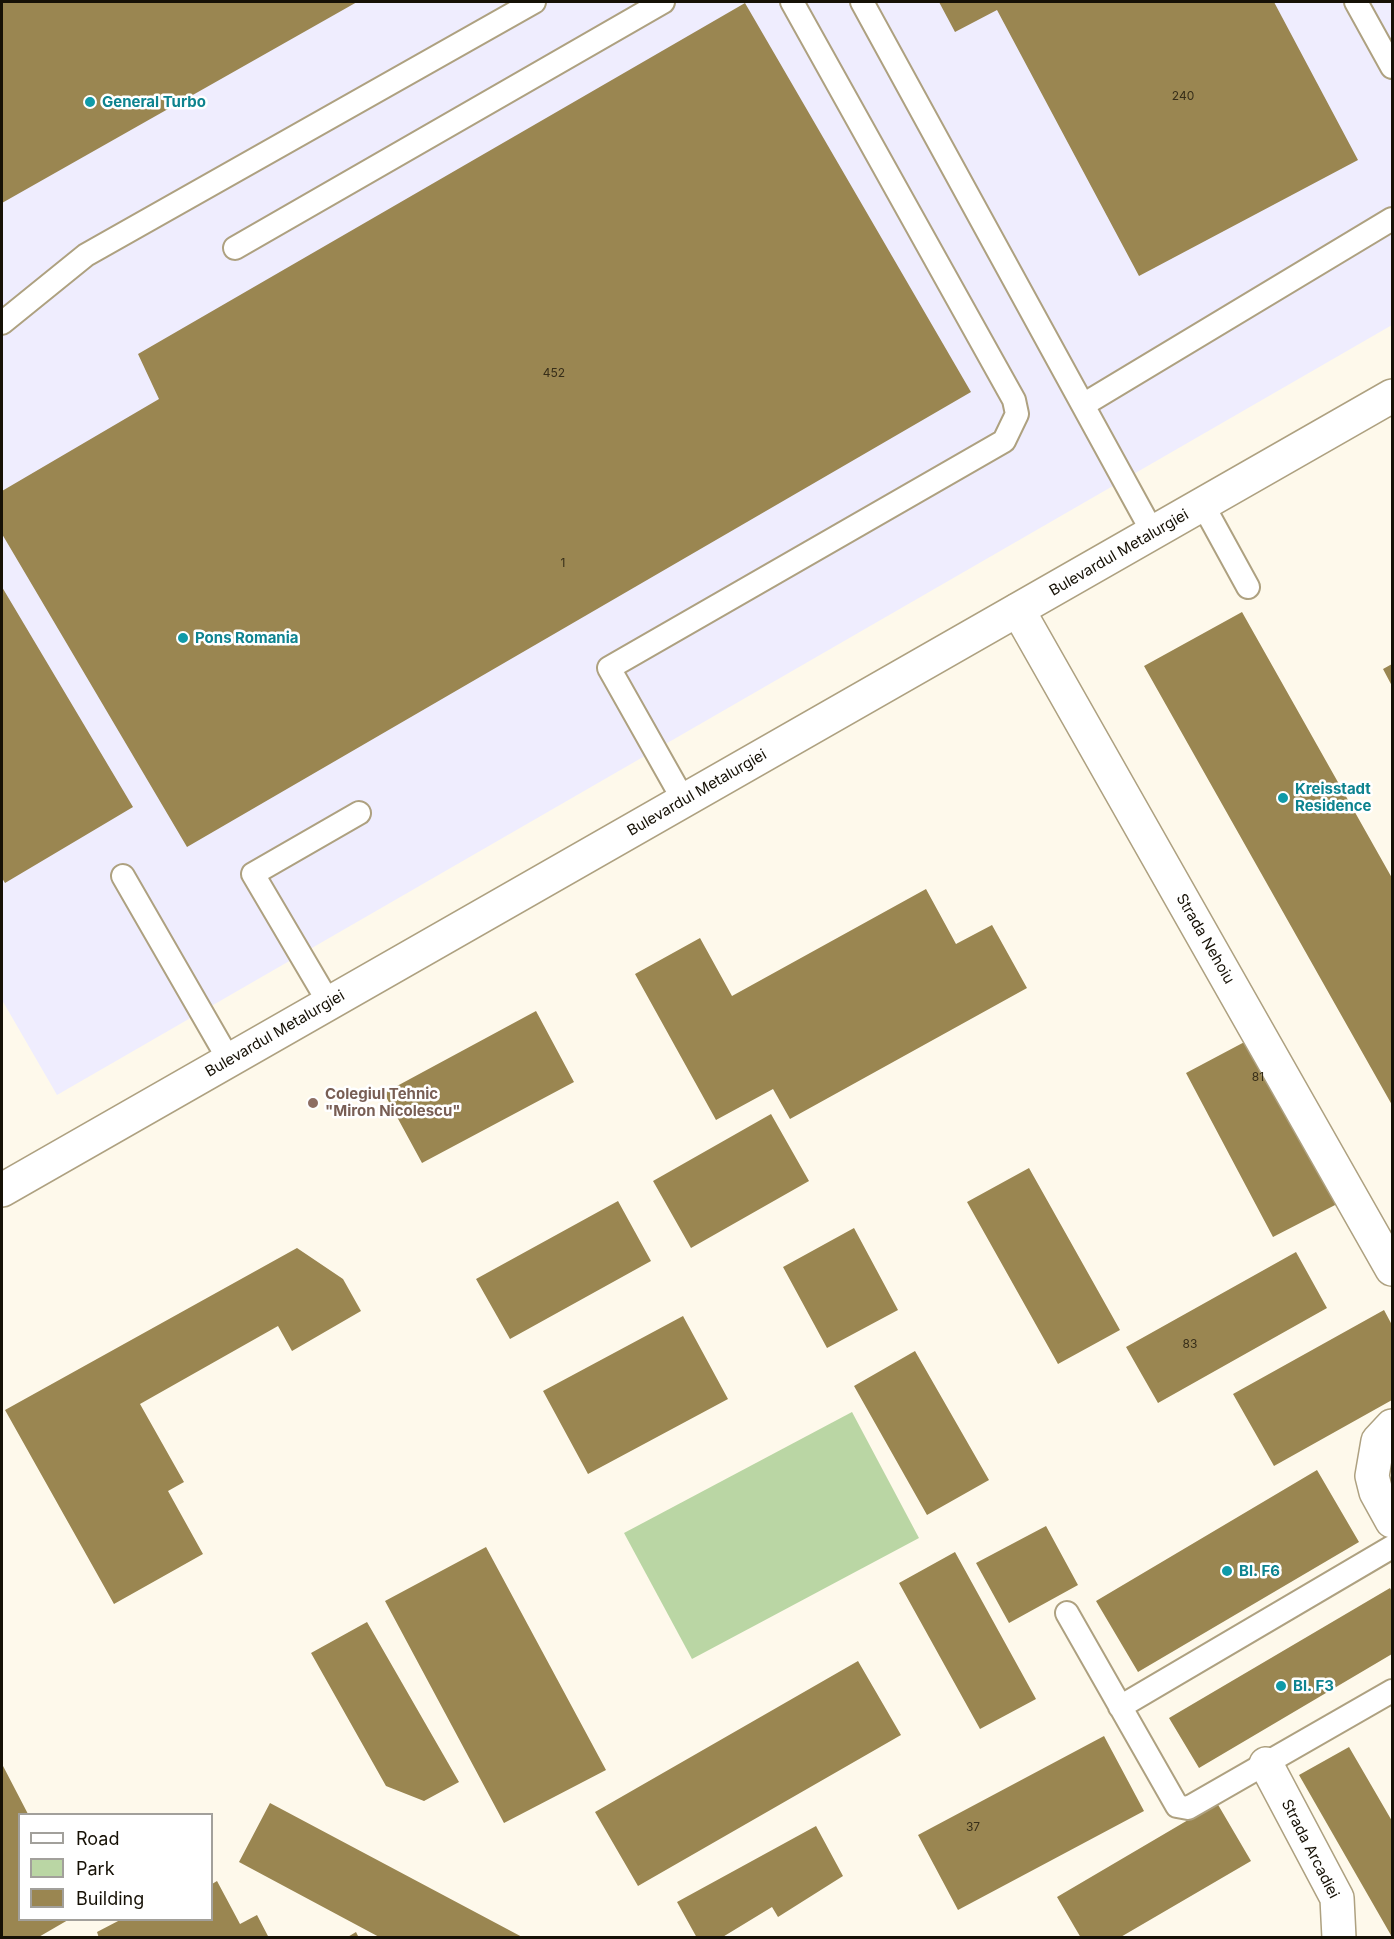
<!DOCTYPE html>
<style>
body{margin:0}
#map{position:relative;width:1394px;height:1939px;overflow:hidden;background:#fef9eb;font-family:Inter,sans-serif}
canvas{display:block}
.frame{position:absolute;inset:0;border:3px solid #161106;pointer-events:none}
.legend{position:absolute;left:18px;top:1813px;width:195px;height:108px;box-sizing:border-box;background:#fff;border:2px solid #a2a09b;margin:0;padding:8px 10px;list-style:none;font-size:18px;color:#161106}
.legend li{display:flex;align-items:center;gap:12px;height:30px}
.legend b{width:30px;border:2px solid #a2a09b}
</style>
<div id="map">
<canvas width="1394" height="1939"></canvas>
<div class="frame"></div>
<ul class="legend">
<li><b style="height:8px;background:#fff"></b>Road</li>
<li><b style="height:16px;background:#bad6a4"></b>Park</li>
<li><b style="height:16px;background:#9a8651"></b>Building</li>
</ul>
</div>
<script>
const ctx = document.querySelector('canvas').getContext('2d');
ctx.lineJoin = 'round';
function fillPath(path, color) {
  ctx.fillStyle = color;
  ctx.fill(path, 'evenodd');
}
function toPath(rows) {
  const path = new Path2D();
  for (const r of rows) {
    path.moveTo(r[0], r[1]);
    for (let i = 2; i < r.length; i += 2) path.lineTo(r[i], r[i + 1]);
  }
  return path;
}
function trace(path, color, width, dash) {
  ctx.strokeStyle = color;
  ctx.lineWidth = width;
  ctx.lineCap = dash ? 'butt' : 'round';
  ctx.setLineDash(dash || []);
  ctx.stroke(path);
}
function label(font, color, halo, rows, align = 'center') {
  ctx.font = font + ' Inter,sans-serif';
  ctx.lineWidth = 5;
  ctx.setLineDash([]);
  ctx.textBaseline = 'middle';
  ctx.strokeStyle = halo;
  ctx.fillStyle = color;
  for (const [text, x, y, turn = 0] of rows) {
    ctx.save();
    ctx.translate(x, y);
    ctx.rotate((+turn || 0) * Math.PI / 180);
    ctx.textAlign = isNaN(turn) ? turn : align;
    if (halo) ctx.strokeText(text, 0, 0);
    ctx.fillText(text, 0, 0);
    ctx.restore();
  }
}
const industrial = toPath([
 [2,2,1392,2,1392,325,57,1095,2,1000]
]);
const green = toPath([
 [852,1412,919,1538,692,1659,624,1533]
]);
const building = toPath([
 [2,2,357,2,2,203],
 [939,2,1274,2,1358,160,1139,276,997,10,955,32],
 [745,3,971,392,187,847,2,534,2,491,159,399,138,354],
 [2,587,133,807,5,883,2,878],
 [1242,612,1392,878,1392,1105,1144,666],
 [1392,664,1392,686,1383,669],
 [926,889,956,944,992,925,1027,988,790,1119,773,1089,716,1120,635,974,700,938,732,996],
 [536,1011,574,1082,422,1163,384,1093],
 [1252,1038,1339,1203,1273,1237,1186,1073],
 [771,1114,809,1181,691,1248,653,1181],
 [1029,1168,1120,1330,1058,1364,967,1202],
 [618,1201,651,1261,510,1339,476,1279],
 [854,1228,898,1310,827,1348,783,1267],
 [297,1248,343,1279,361,1311,292,1351,278,1326,140,1404,184,1482,168,1491,203,1554,114,1604,5,1410],
 [1296,1252,1327,1308,1158,1403,1126,1347],
 [1384,1310,1392,1325,1392,1400,1274,1466,1233,1394],
 [683,1316,728,1399,588,1474,543,1391],
 [915,1351,989,1480,927,1515,854,1386],
 [1317,1470,1359,1542,1138,1672,1096,1601],
 [1046,1526,1078,1585,1009,1623,976,1563],
 [486,1547,606,1770,504,1823,385,1601],
 [955,1552,1036,1699,980,1729,899,1583],
 [1390,1588,1392,1592,1392,1654,1199,1768,1169,1718],
 [367,1622,459,1782,424,1801,386,1786,311,1653],
 [858,1661,901,1735,638,1886,595,1812],
 [1104,1736,1144,1811,958,1910,918,1835],
 [1349,1747,1392,1821,1392,1937,1299,1775],
 [2,1764,28,1814,20,1814,20,1920,68,1920,37,1938,2,1938],
 [270,1803,524,1938,381,1938,239,1862],
 [1217,1803,1251,1861,1119,1938,1081,1938,1057,1897],
 [816,1826,843,1876,778,1917,772,1907,721,1938,697,1938,677,1902],
 [217,1881,240,1924,257,1915,269,1938,99,1938,97,1932,120,1920,212,1920,212,1884],
 [356,1932,359,1938,346,1938]
]);
const service = toPath([
 [862,2,1153,533],
 [1356,2,1392,67],
 [235,248,663,2],
 [2,323,86,255,534,2],
 [1083,405,1392,219],
 [1203,505,1248,587],
 [684,801,609,668,1004,441,1017,414,1014,400,792,2],
 [123,876,229,1060],
 [329,1003,253,874,359,813],
 [1067,1613,1177,1806,1188,1808,1392,1691],
 [1120,1707,1392,1547]
]);
const minor = toPath([
 [1018,610,1392,1269],
 [1392,1426,1378,1441,1372,1476,1376,1492,1392,1521],
 [1266,1764,1337,1898,1339,1938]
]);
const secondary = toPath([
 [2,1190,1392,396]
]);
const markers = [
 [90,102,6,"#0f9aa8"],
 [183,638,6,"#0f9aa8"],
 [1283,798,6,"#0f9aa8"],
 [313,1103,6,"#8d6e63"],
 [1227,1571,6,"#0f9aa8"],
 [1281,1686,6,"#0f9aa8"]
];
const numberNames = [
 ["240",1183,96],
 ["452",554,373],
 ["1",563,563],
 ["81",1258,1077],
 ["83",1190,1344],
 ["37",973,1827]
];
const cultureNames = [
 ["General Turbo",102,102],
 ["Pons Romania",195,638],
 ["Kreisstadt",1295,789],
 ["Residence",1295,806],
 ["Bl. F6",1239,1571],
 ["Bl. F3",1293,1686]
];
const streetNames = [
 ["Bulevardul Metalurgiei",1119,553,-30],
 ["Bulevardul Metalurgiei",697,793,-30],
 ["Strada Nehoiu",1205,939,60],
 ["Bulevardul Metalurgiei",275,1034,-30],
 ["Strada Arcadiei",1310,1849,63]
];
const educationNames = [
 ["Colegiul Tehnic",325,1094],
 ["\"Miron Nicolescu\"",325,1111]
];
fillPath(industrial, '#efedfe');
fillPath(green, '#bad6a4');
fillPath(building, '#9a8651');
trace(service, '#aea180', 26);
trace(minor, '#aea180', 36);
trace(secondary, '#aea180', 36);
trace(service, '#fff', 22);
trace(minor, '#fff', 33);
trace(secondary, '#fff', 33);
for (const [x, y, r, color] of markers) {
  const dot = new Path2D();
  dot.arc(x, y, r, 0, 2 * Math.PI);
  ctx.fillStyle = color;
  ctx.fill(dot);
  trace(dot, '#fff', 2);
}
label('12px', '#372e19', null, numberNames);
label('bold 15px', '#0d838f', '#fff', cultureNames, 'left');
label('15px', '#161106', '#fff', streetNames);
label('bold 15px', '#785e54', '#fff', educationNames, 'left');
</script>
